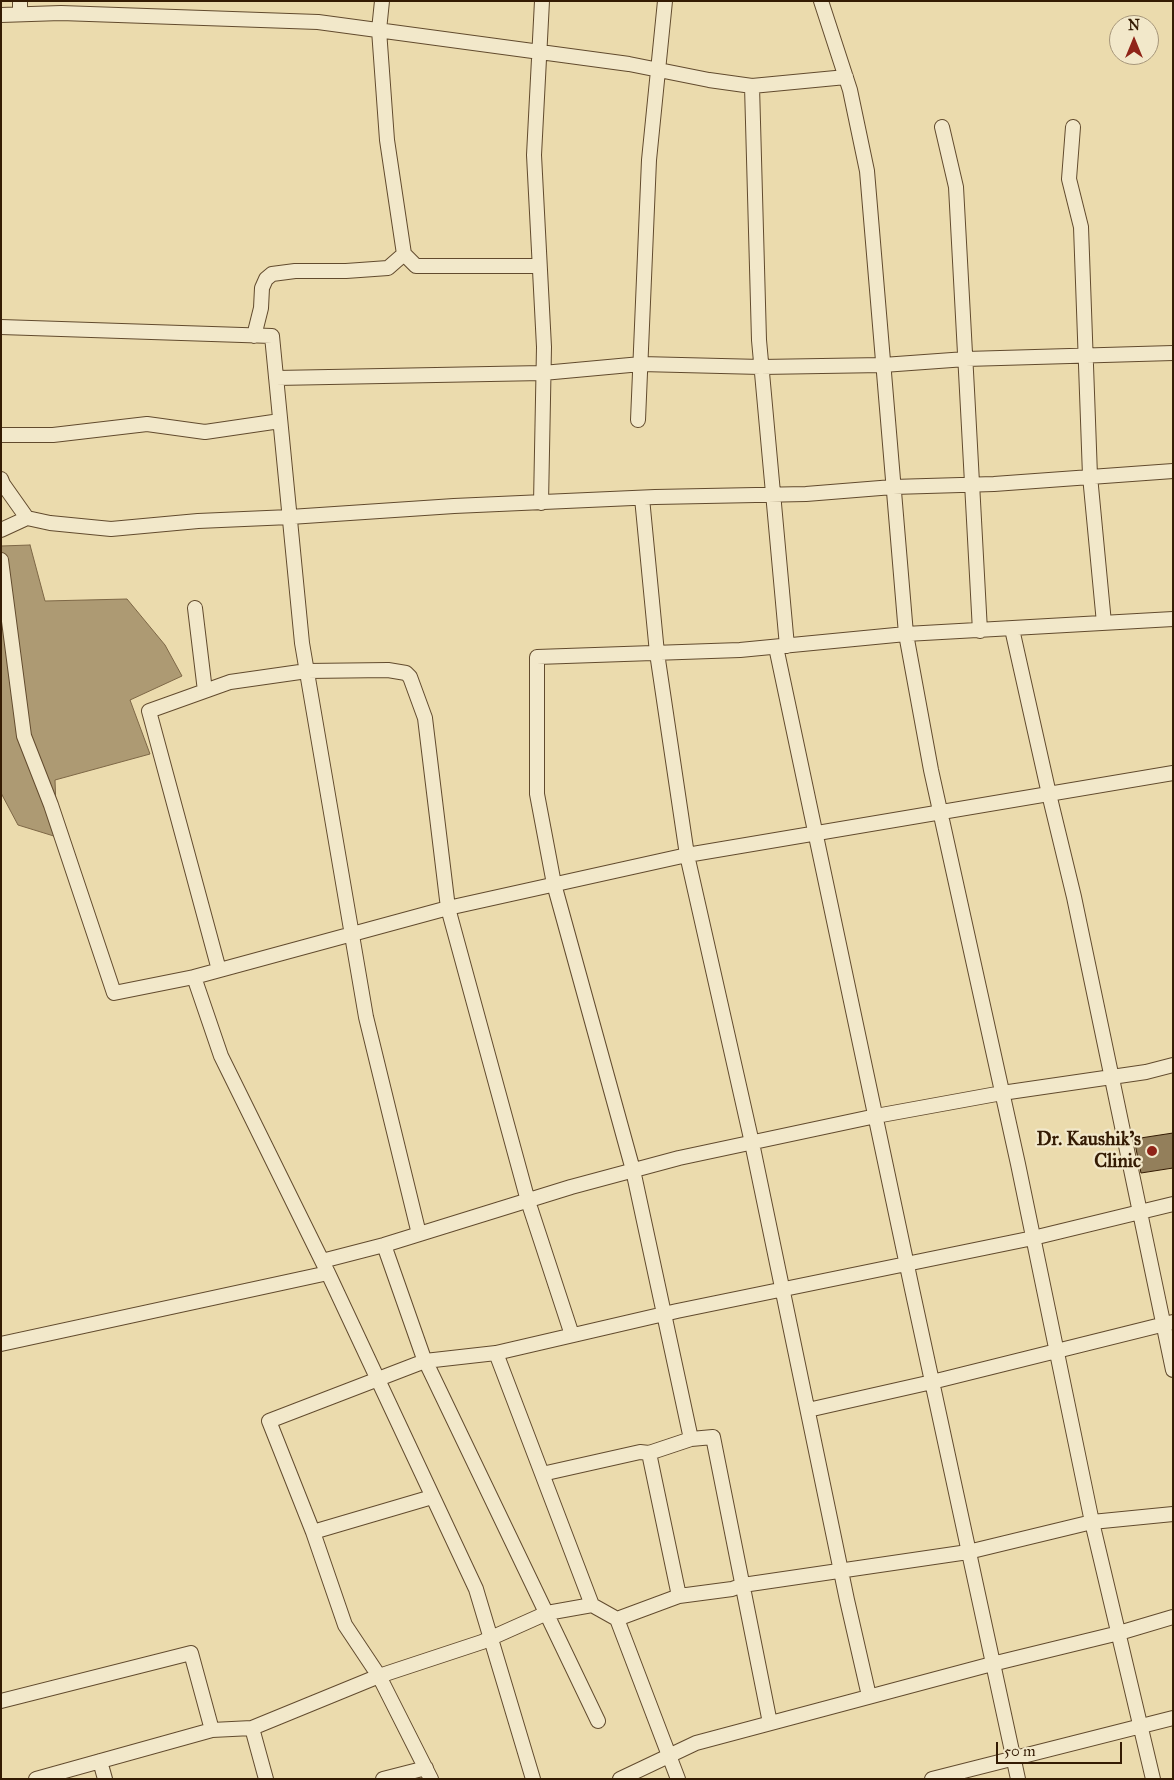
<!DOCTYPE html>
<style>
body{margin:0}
#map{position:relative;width:1174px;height:1780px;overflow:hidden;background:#ebdbad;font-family:"IM FELL Great Primer",serif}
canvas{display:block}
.frame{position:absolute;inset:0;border:2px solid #341b03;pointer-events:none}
.north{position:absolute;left:1109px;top:15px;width:50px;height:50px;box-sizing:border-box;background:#f2e8ca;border:1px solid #a6967a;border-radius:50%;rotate:0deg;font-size:14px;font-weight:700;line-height:20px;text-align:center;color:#341b03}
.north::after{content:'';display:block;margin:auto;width:18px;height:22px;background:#8f2418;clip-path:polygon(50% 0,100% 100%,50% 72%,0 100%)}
.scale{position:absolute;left:996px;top:1742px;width:126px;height:22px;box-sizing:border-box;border:2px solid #341b03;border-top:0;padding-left:6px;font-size:15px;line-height:18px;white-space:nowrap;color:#341b03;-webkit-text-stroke:4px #f2e8ca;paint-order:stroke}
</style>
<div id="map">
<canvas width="1174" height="1780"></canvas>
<div class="frame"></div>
<div class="north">N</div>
<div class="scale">50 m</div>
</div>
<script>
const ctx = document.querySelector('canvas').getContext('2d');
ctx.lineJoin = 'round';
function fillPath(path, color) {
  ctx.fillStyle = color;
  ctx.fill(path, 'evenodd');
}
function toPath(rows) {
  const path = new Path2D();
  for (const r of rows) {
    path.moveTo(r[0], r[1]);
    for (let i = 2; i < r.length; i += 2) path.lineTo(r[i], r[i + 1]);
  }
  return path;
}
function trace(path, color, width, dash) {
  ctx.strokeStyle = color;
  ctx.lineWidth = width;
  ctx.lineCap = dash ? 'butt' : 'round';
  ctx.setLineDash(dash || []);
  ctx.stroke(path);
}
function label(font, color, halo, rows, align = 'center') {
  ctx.font = font + ' "IM FELL Great Primer",serif';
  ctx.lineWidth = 4.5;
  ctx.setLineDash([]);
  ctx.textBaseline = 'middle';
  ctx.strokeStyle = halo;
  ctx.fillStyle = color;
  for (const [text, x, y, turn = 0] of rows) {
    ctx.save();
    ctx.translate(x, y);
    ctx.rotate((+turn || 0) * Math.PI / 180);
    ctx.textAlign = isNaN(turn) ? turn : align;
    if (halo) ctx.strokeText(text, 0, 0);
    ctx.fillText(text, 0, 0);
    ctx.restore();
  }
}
const water = toPath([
 [30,545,45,601,127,599,165,645,182,676,130,700,150,754,55,780,57,837,18,825,1,793,1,546,30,545]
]);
const building = toPath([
 [1173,1133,1173,1168,1141,1173,1134,1139,1173,1133]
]);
const minor = toPath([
 [382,1,379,30,387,140,404,254,416,266,539,266],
 [821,1,850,90,867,171,906,634,931,770,1018,1164,1092,1522,1153,1779],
 [20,14,20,1],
 [1,15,61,13,318,22,629,64,709,80,752,86,846,77],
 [752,86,759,340,787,646],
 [942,127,956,187,980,631],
 [1073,127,1069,179,1081,227,1090,476,1104,623],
 [1,327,272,336,302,643,366,1017,419,1234],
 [254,336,261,308,262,288,266,279,272,274,295,271,346,271,388,268,404,254],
 [276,378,543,373,641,364,761,367,883,365,966,359,1173,353],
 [638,420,649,160,665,1],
 [1,435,53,435,147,424,205,432,280,421],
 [1,479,3,484,27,518,50,523,111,529,198,521,290,517,454,506,655,497,806,494,893,487,994,484,1173,471],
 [642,498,657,653,687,855,752,1143,847,1600,869,1696],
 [541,503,544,347,534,155,542,1],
 [1,530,27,518],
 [1,560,24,736,51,805,114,993,194,977],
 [195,608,205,691],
 [1012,629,1049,794,1074,897,1173,1370],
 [776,647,912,1289,1018,1779],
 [219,970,149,711,230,682,307,671,388,670,406,673,410,677,425,718,448,908,528,1201,572,1335],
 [384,1245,423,1356,598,1721],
 [322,1261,384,1245,571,1187,679,1158,876,1116,1002,1093,1146,1072,1173,1065],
 [1,1344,328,1273],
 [496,1353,592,1605,617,1619,678,1779],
 [808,1410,932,1382,1173,1322],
 [649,1453,679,1596],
 [542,1474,640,1452,649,1453,691,1439],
 [313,1532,432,1497],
 [617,1619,679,1596,732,1589,743,1585,968,1552,1092,1522,1173,1514],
 [1,1701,191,1653,212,1730],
 [770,1723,713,1437,691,1439,633,1170,554,884,537,794,537,657,740,650,906,634,1173,619],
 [252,1728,266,1779],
 [100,1761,105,1779],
 [36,1779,212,1730,252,1728,379,1676,482,1642,547,1613,592,1605],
 [383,1779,426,1768],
 [431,1779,379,1676,345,1625,313,1532,269,1421,425,1361,496,1353,677,1311,1033,1238,1173,1204],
 [533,1779,476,1589,328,1273,221,1056,194,977,448,908,687,855,1173,773],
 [620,1779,696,1743,992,1664,1119,1633,1173,1617],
 [932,1779,1173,1718]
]);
const markers = [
 [1152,1151,6,"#8f2418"]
];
const poiNames = [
 ["Dr. Kaushik's",1141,1140],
 ["Clinic",1141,1162]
];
fillPath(water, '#ad9a73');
trace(water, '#7d6746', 1);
fillPath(building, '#937f5b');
trace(building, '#341b03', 1);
trace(minor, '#624b2e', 16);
trace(minor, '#f2e8ca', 14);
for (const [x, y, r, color] of markers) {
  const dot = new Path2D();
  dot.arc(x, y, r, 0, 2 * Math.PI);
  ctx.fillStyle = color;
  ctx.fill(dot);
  trace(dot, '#f2e8ca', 2);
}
label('bold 19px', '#341b03', '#f2e8ca', poiNames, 'right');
</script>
